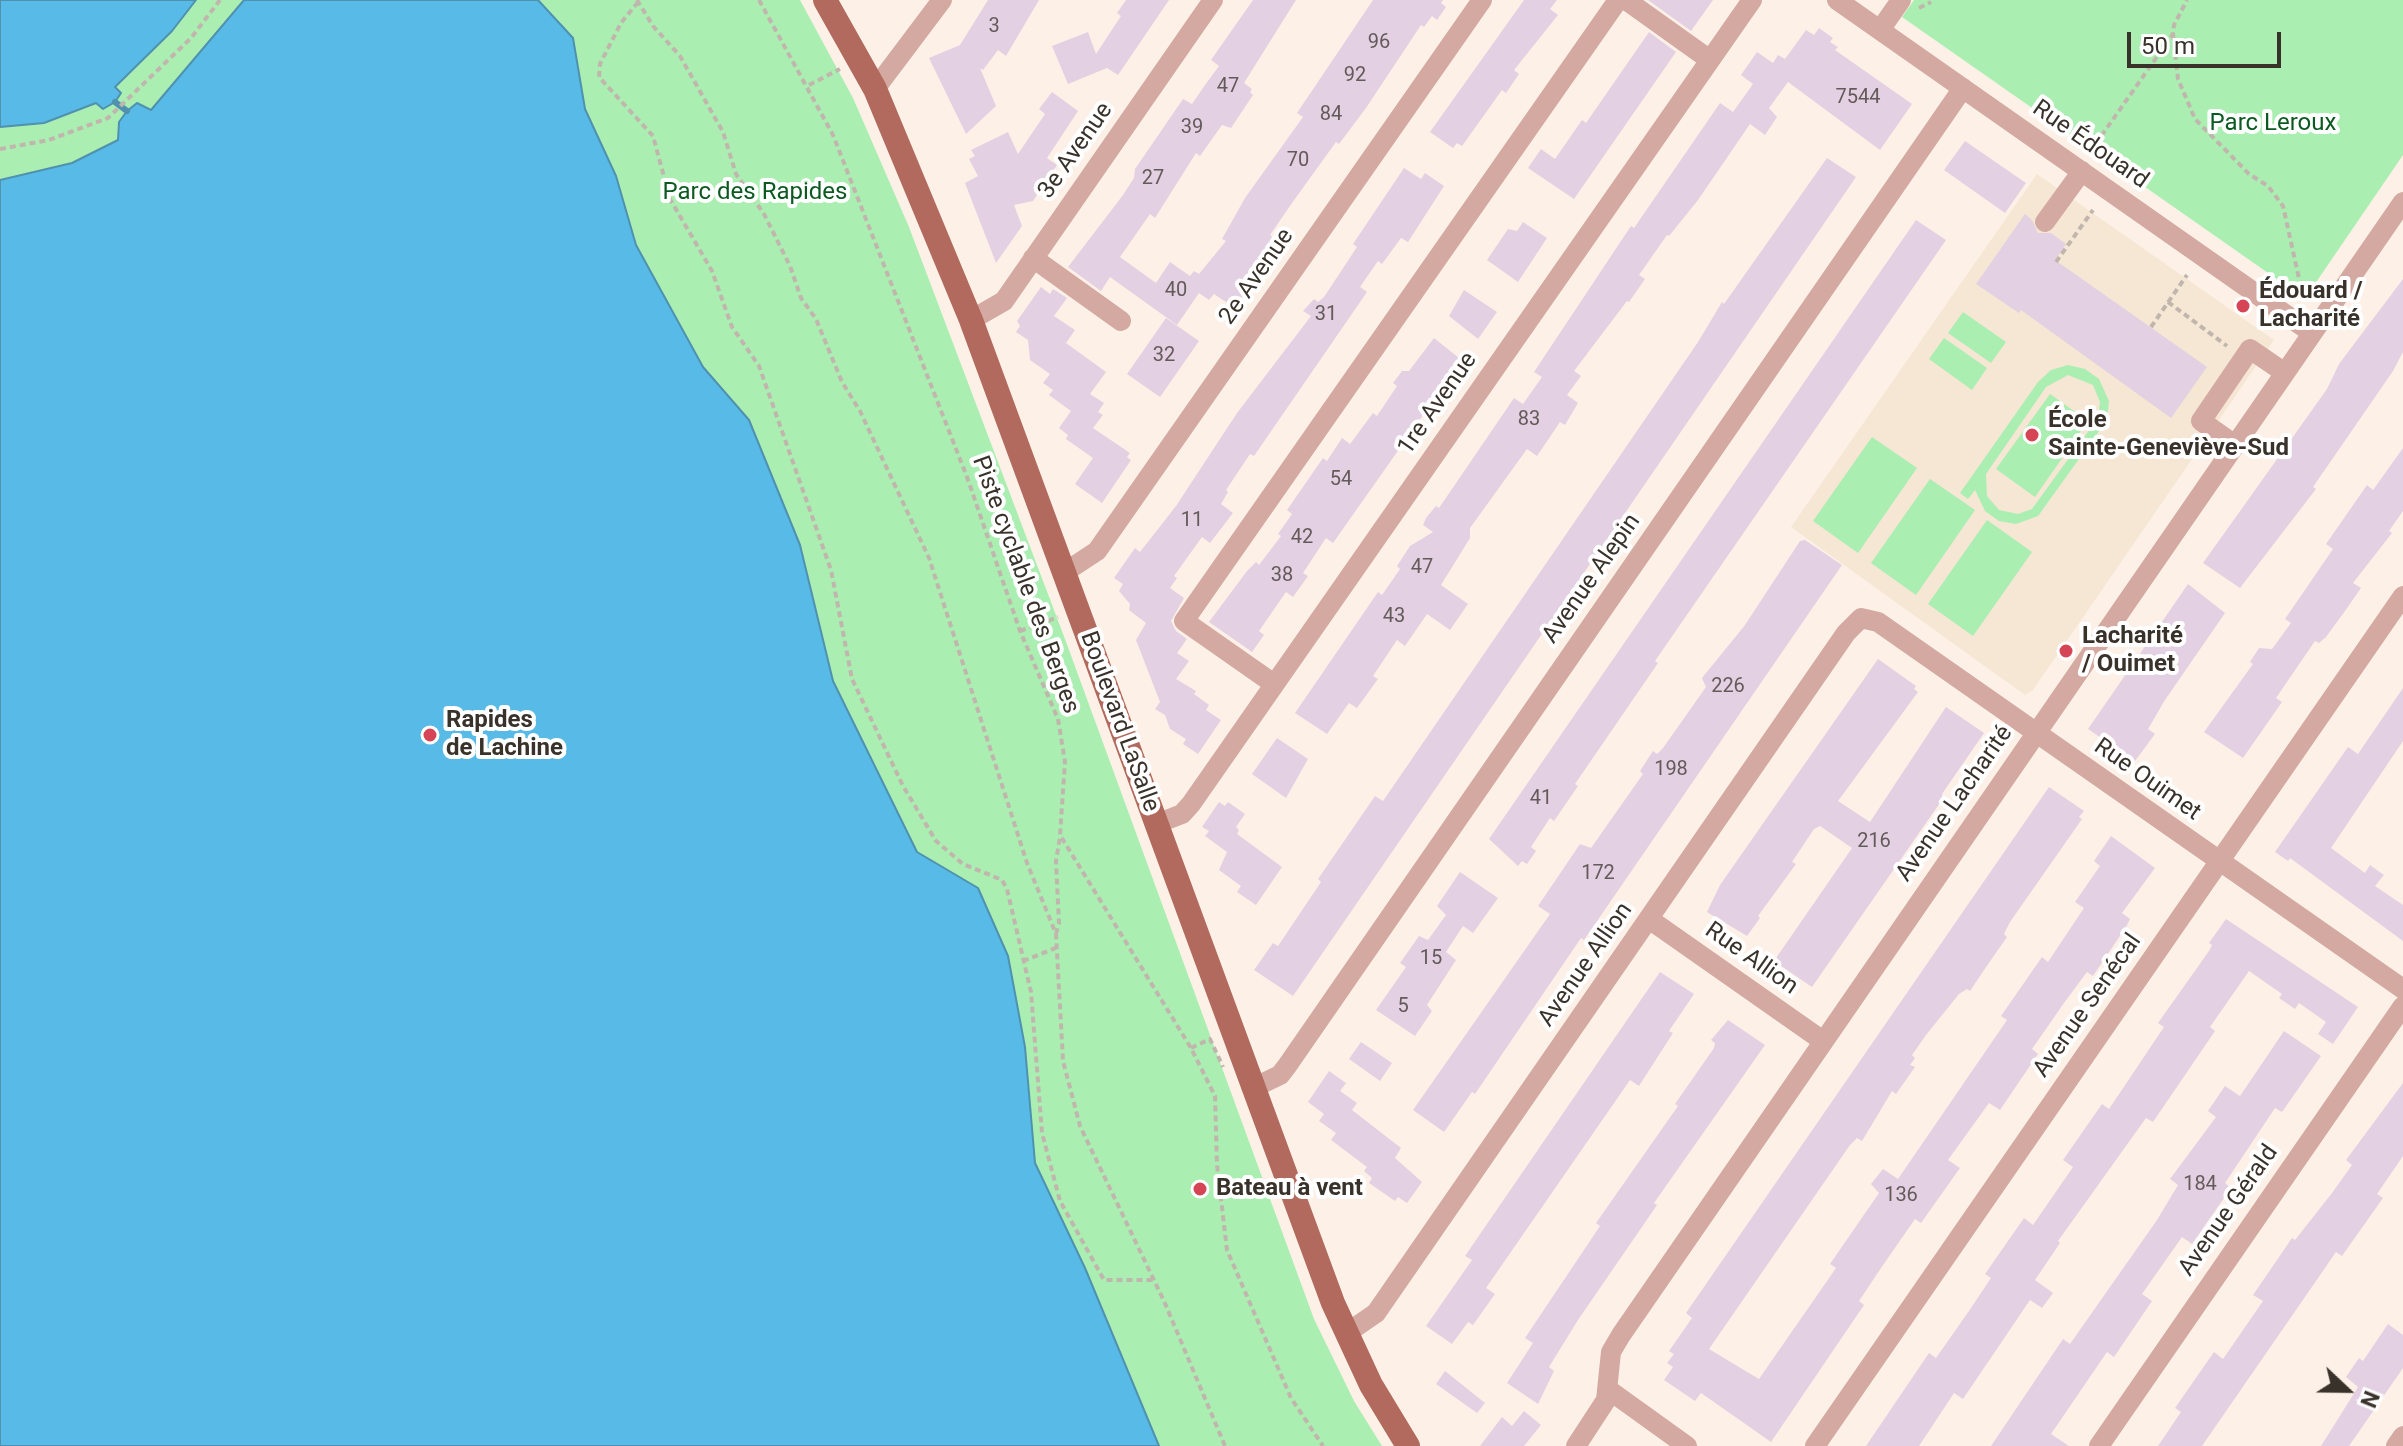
<!DOCTYPE html>
<meta charset="utf-8">
<style>
body{margin:0}
#map{position:relative;width:2403px;height:1446px;overflow:hidden;background:#fdf1e7;font-family:Roboto,sans-serif}
canvas{display:block}
.north{position:absolute;left:2307px;top:1350px;width:80px;height:80px;-webkit-text-stroke:6px #fff;paint-order:stroke;rotate:112deg;font-size:22px;font-weight:700;line-height:32px;text-align:center;color:#39322b}
.north::after{content:'';display:block;margin:auto;width:28px;height:36px;background:#39322b;clip-path:polygon(50% 0,100% 100%,50% 72%,0 100%)}
.scale{position:absolute;left:2127px;top:32px;width:154px;height:36px;box-sizing:border-box;border:4px solid #39322b;border-top:0;padding-left:10px;font-size:24px;line-height:28px;white-space:nowrap;color:#39322b;-webkit-text-stroke:6px #fff;paint-order:stroke}
</style>
<div id="map">
<canvas width="2403" height="1446"></canvas>
<div class="north">N</div>
<div class="scale">50 m</div>
</div>
<script>
const ctx = document.querySelector('canvas').getContext('2d');
ctx.lineJoin = 'round';
function fillPath(path, color) {
  ctx.fillStyle = color;
  ctx.fill(path, 'evenodd');
}
function toPath(rows) {
  const path = new Path2D();
  for (const r of rows) {
    path.moveTo(r[0], r[1]);
    for (let i = 2; i < r.length; i += 2) path.lineTo(r[i], r[i + 1]);
  }
  return path;
}
function trace(path, color, width, dash) {
  ctx.strokeStyle = color;
  ctx.lineWidth = width;
  ctx.lineCap = dash ? 'butt' : 'round';
  ctx.setLineDash(dash || []);
  ctx.stroke(path);
}
function label(font, color, halo, rows, align = 'center') {
  ctx.font = font + ' Roboto,sans-serif';
  ctx.lineWidth = 8;
  ctx.setLineDash([]);
  ctx.textBaseline = 'middle';
  ctx.strokeStyle = halo;
  ctx.fillStyle = color;
  for (const [text, x, y, turn = 0] of rows) {
    ctx.save();
    ctx.translate(x, y);
    ctx.rotate((+turn || 0) * Math.PI / 180);
    ctx.textAlign = isNaN(turn) ? turn : align;
    if (halo) ctx.strokeText(text, 0, 0);
    ctx.fillText(text, 0, 0);
    ctx.restore();
  }
}
const education = toPath([
 [2037,174,2274,340,2033,690,2025,695,1791,527]
]);
const green = toPath([
 [0,0,800,0,853,98,909,227,1065,639,1314,1319,1354,1401,1382,1446,0,1446],
 [1914,0,2403,0,2403,155,2308,294,2301,296,1902,17],
 [1963,312,2006,342,1991,363,1948,333],
 [1944,338,1987,368,1972,390,1929,359],
 [2068,365,2085,369,2099,379,2109,401,2107,420,2038,516,2016,524,1999,521,1985,511,1975,490,1968,499,1960,493,2038,382,2051,370],
 [2068,375,2093,385,2100,402,2098,418,2032,509,2018,514,1999,510,1987,496,1986,474,2046,387],
 [2050,394,2088,421,2035,497,1996,469],
 [1872,437,1917,468,1858,553,1813,521],
 [1930,479,1975,510,1916,595,1871,563],
 [1987,520,2032,552,1973,636,1928,604]
]);
const water = toPath([
 [0,0,196,0,172,31,115,87,121,93,115,102,103,109,96,103,44,123,0,127,0,0],
 [244,0,538,0,573,38,585,109,616,176,636,245,703,367,749,420,800,545,833,681,917,852,978,888,1008,956,1025,1047,1035,1163,1085,1268,1159,1446,0,1446,0,180,72,163,118,140,119,122,127,111,137,103,151,110,244,0]
]);
const stream = toPath([
 [115,102,127,111]
]);
const building = toPath([
 [988,0,1039,0,1006,56,998,50,983,70,980,68,996,106,966,134,929,58,960,45],
 [1126,0,1169,0,1118,75,1107,68,1068,84,1052,46,1088,32,1096,54,1121,16,1117,13],
 [1253,0,1296,0,1244,83,1252,89,1250,92,1253,95,1231,128,1222,125,1200,156,1196,153,1155,218,1150,214,1120,257,1156,283,1170,262,1190,276,1194,271,1199,274,1226,241,1222,239,1245,198,1303,117,1297,113,1373,0,1443,0,1441,3,1446,7,1437,20,1432,16,1424,27,1421,25,1366,108,1339,144,1336,142,1292,203,1270,235,1275,239,1271,248,1274,250,1238,303,1233,299,1229,304,1214,294,1209,300,1199,293,1177,325,1110,277,1101,291,1068,267,1123,195,1134,178,1135,169,1183,99,1192,104,1205,85,1219,66,1211,60],
 [1524,0,1557,0,1550,9,1558,15,1514,70,1519,74,1506,93,1502,90,1462,146,1457,143,1453,148,1430,132],
 [1648,0,1713,0,1691,31],
 [1819,28,1833,38,1830,42,1838,47,1835,50,1912,104,1880,150,1788,82,1769,108,1777,117,1765,135,1750,124,1698,200,1669,236,1667,235,1639,275,1645,279,1629,302,1627,301,1574,371,1581,376,1567,395,1578,403,1565,425,1560,422,1537,456,1527,449,1470,528,1470,538,1441,585,1468,604,1450,630,1427,614,1405,646,1397,640,1373,676,1378,679,1357,708,1349,703,1327,734,1295,713,1378,592,1382,595,1400,569,1397,566,1410,546,1433,532,1423,525,1426,518,1436,506,1439,508,1514,398,1523,404,1542,377,1534,372,1617,247,1631,226,1634,228,1720,103,1733,112,1753,84,1741,75,1757,52,1773,63,1778,55,1785,59,1806,30,1814,35],
 [1649,32,1676,52,1574,199,1528,168,1541,149,1555,159,1582,120,1586,123],
 [1052,92,1078,111,1047,158,1057,165,1033,201,1014,205,1022,226,996,263,965,183,978,176,969,159,975,156,971,150,1008,132,1018,154,1045,114,1039,109],
 [1965,141,2026,183,2005,213,1944,170],
 [1827,158,1856,177,1293,996,1254,970,1273,943,1278,946,1321,882,1318,879,1375,796,1383,801,1698,342,1722,302,1724,304],
 [1404,168,1421,179,1425,173,1444,186,1408,242,1401,238,1382,264,1378,261,1360,287,1367,292,1254,456,1250,454,1226,490,1228,492,1221,504,1233,513,1210,543,1202,537,1174,576,1177,578,1170,588,1184,598,1171,621,1176,631,1187,639,1177,653,1189,661,1176,679,1196,691,1194,694,1209,705,1206,710,1221,720,1198,754,1183,744,1186,739,1170,729,1165,715,1155,709,1160,702,1136,640,1146,623,1129,610,1130,604,1119,591,1123,584,1114,578,1135,548,1140,552,1176,506,1237,413,1311,316,1303,311,1314,299,1318,302,1324,297,1357,247,1353,244],
 [2025,214,2032,220,2038,233,2051,233,2066,244,2055,260,2207,367,2171,418,2021,310,2019,313,1976,284],
 [1916,220,1946,240,1655,661,1658,663,1575,784,1578,786,1554,821,1550,818,1531,847,1536,851,1527,864,1522,861,1518,866,1489,839],
 [1523,222,1547,238,1518,282,1487,260,1508,229,1517,231],
 [2403,279,2403,352,2393,371,2313,487,2316,489,2240,588,2203,563,2327,389,2339,364],
 [1041,287,1050,294,1053,289,1067,298,1054,316,1075,330,1066,343,1106,372,1090,394,1104,403,1098,412,1103,415,1093,428,1130,453,1127,457,1131,460,1102,503,1075,484,1093,458,1066,439,1068,435,1059,428,1071,411,1049,395,1053,390,1043,383,1050,374,1030,360,1028,340,1016,332,1020,326,1017,321],
 [1464,290,1497,312,1478,339,1449,316],
 [1166,318,1199,341,1160,397,1127,374],
 [1434,338,1464,362,1434,409,1426,411,1333,543,1326,538,1303,573,1308,576,1293,597,1286,592,1259,631,1264,635,1252,652,1209,622,1247,571,1256,562,1259,565,1281,536,1278,534,1292,514,1287,510,1323,458,1327,461,1342,438,1350,444,1373,413,1377,416,1397,386,1393,383,1402,371,1409,371],
 [2403,448,2403,511,2389,531,2392,533,2353,583,2361,588,2345,611,2326,637,2319,643,2315,641,2276,698,2282,702,2243,758,2204,732,2253,664,2250,662,2259,648,2272,649,2291,623,2285,619,2333,549,2326,544,2367,485,2373,490],
 [1805,540,1842,565,1584,940,1581,938,1475,1094,1472,1092,1444,1132,1413,1110,1550,914,1538,906,1580,844,1591,848,1643,774,1640,771,1653,751,1657,754,1663,748,1706,687,1702,678,1745,625,1800,541],
 [2188,584,2225,613,2165,700,2148,729,2155,734,2135,761,2088,729],
 [1878,659,1916,686,1914,689,1918,692,1838,801,1870,822,1946,707,1984,733,1942,794,1942,800,1812,987,1774,961,1852,848,1820,826,1814,829,1792,862,1796,864,1758,916,1760,918,1747,936,1707,912,1720,885],
 [2403,688,2403,741,2331,848,2365,873,2370,865,2384,875,2375,886,2403,905,2403,941,2290,858,2288,861,2275,852,2348,747,2358,754],
 [1277,738,1308,759,1286,798,1252,774],
 [2049,787,2084,811,2079,817,2082,819,2010,922,2004,934,2007,937,1984,970,1970,991,1967,989,1959,994,1926,1035,1912,1055,1915,1058,1910,1065,1915,1067,1896,1094,1892,1091,1862,1141,1857,1138,1850,1145,1709,1349,1759,1379,1836,1268,1830,1264,1879,1193,1871,1184,1883,1169,1898,1179,2007,1020,2001,1016,2042,957,2048,962,2084,908,2075,902,2100,866,2094,861,2111,836,2155,868,2122,913,2130,919,2126,927,2093,976,2087,972,2064,1003,2032,1049,2038,1054,2000,1110,1989,1103,1948,1160,1960,1168,1921,1223,1915,1219,1881,1268,1859,1301,1864,1305,1771,1442,1701,1393,1695,1401,1664,1380,1673,1367,1667,1363,1674,1354,1669,1351,1692,1318,1686,1313],
 [1219,802,1225,806,1228,802,1245,814,1236,827,1239,830,1237,834,1282,867,1256,905,1237,892,1241,886,1219,870,1227,852,1205,836,1209,831,1202,827],
 [1460,872,1498,898,1473,933,1463,926,1446,952,1456,960,1427,1005,1432,1011,1415,1036,1376,1010,1406,967,1400,963,1419,936,1428,940,1446,915,1437,906],
 [2226,919,2358,1007,2333,1044,2318,1034,2326,1022,2299,1003,2295,1009,2279,998,2282,994,2249,971,2210,1027,2215,1031,2153,1122,2146,1118,2058,1241,2060,1243,2035,1280,2053,1293,2042,1308,2030,1300,1963,1399,1954,1393,1919,1446,1866,1446,1929,1353,1936,1358,1971,1308,1991,1278,1985,1274,2024,1218,2033,1225,2073,1167,2063,1160,2102,1104,2109,1109,2164,1027,2158,1023,2209,951,2212,945,2209,943],
 [1660,972,1694,994,1669,1031,1673,1033,1639,1086,1630,1080,1486,1288,1495,1294,1473,1325,1468,1322,1452,1344,1426,1326,1472,1260,1465,1256],
 [1728,1020,1765,1045,1654,1203,1657,1205,1578,1320,1549,1367,1554,1371,1538,1404,1507,1383,1533,1343,1525,1338,1600,1226,1596,1223,1678,1106,1675,1104,1714,1048,1715,1043,1711,1040],
 [2284,1031,2321,1056,2282,1112,2275,1108,2225,1183,2231,1188,2192,1244,2182,1237,2142,1294,2152,1301,2114,1357,2107,1352,2051,1434,2069,1446,1991,1446,2063,1339,2070,1344,2157,1220,2178,1185,2170,1179,2216,1117,2208,1111,2225,1086,2240,1096],
 [1361,1042,1392,1063,1380,1081,1349,1059],
 [1329,1071,1346,1083,1340,1091,1357,1103,1352,1110,1401,1148,1395,1158,1422,1182,1407,1203,1398,1197,1395,1201,1369,1183,1372,1178,1364,1171,1367,1167,1331,1140,1336,1133,1319,1121,1324,1114,1308,1102],
 [2403,1083,2403,1156,2377,1194,2383,1198,2342,1256,2336,1252,2202,1446,2158,1446,2181,1412,2175,1408,2214,1352,2223,1359,2263,1301,2253,1295,2292,1238,2295,1240,2332,1193,2352,1165,2346,1160],
 [2388,1324,2403,1335,2403,1368,2349,1446,2321,1446,2358,1387,2346,1377,2359,1358,2363,1361],
 [1445,1371,1485,1403,1477,1413,1436,1384],
 [1524,1411,1541,1425,1524,1446,1480,1446,1502,1417,1512,1426]
]);
const path = toPath([
 [637,0,653,26,680,56,723,132,736,174,764,214,790,266,801,298,816,319,842,382,860,411,929,558,1027,863,1056,934,1063,1061,1080,1126,1164,1301,1225,1446],
 [759,0,833,135,967,477,1020,631,1058,719,1065,762,1060,835,1191,1048,1215,1096,1217,1165,1227,1250,1291,1398,1323,1446],
 [638,2,621,23,600,64,599,77,653,136,670,199,712,271,732,327,759,366,831,570,852,679,903,786,936,841,963,864,1002,880,1007,889,1031,992,1042,1133,1060,1201,1104,1280,1153,1280],
 [1919,8,1931,2],
 [2173,34,2178,79,2195,119,2249,174,2268,186,2283,206,2304,301],
 [809,85,840,69],
 [0,149,49,140,108,118,191,38,220,0],
 [2090,152,2173,34,2174,25,2187,0],
 [2056,262,2093,210],
 [2168,302,2227,346],
 [2151,327,2187,275],
 [1020,631,1058,617],
 [1056,934,1059,924,1056,861,1060,837],
 [1023,961,1058,947],
 [1191,1048,1210,1039,1223,1067]
]);
const minor = toPath([
 [1626,0,1710,60],
 [1837,0,2312,333],
 [1880,30,1901,0],
 [875,89,942,0],
 [2045,222,2082,171],
 [1033,258,1121,321],
 [971,320,1004,301,1213,0],
 [2235,445,2201,421,2250,349,2285,373],
 [1065,572,1097,551,1482,0],
 [1274,684,1184,621,1618,0],
 [1156,824,1182,814,1191,804,1752,0],
 [1649,919,1823,1041],
 [1253,1088,1280,1075,1287,1066,1963,88],
 [1347,1333,1376,1313,1846,633,1861,618,1878,622,2403,989],
 [1609,1390,1687,1446],
 [1576,1446,1606,1400,1611,1352,1621,1335,2403,202],
 [1815,1446,2403,596],
 [2099,1446,2403,1006],
 [2396,1446,2403,1436]
]);
const major = toPath([
 [825,0,875,89,971,320,1333,1303,1371,1385,1408,1446]
]);
const markers = [
 [2243,306,8,"#d54556"],
 [2032,435,8,"#d54556"],
 [2066,651,8,"#d54556"],
 [430,735,8,"#d54556"],
 [1200,1189,8,"#d54556"]
];
const numberNames = [
 ["3",994,27],
 ["96",1379,43],
 ["92",1355,76],
 ["47",1228,87],
 ["7544",1858,98],
 ["84",1331,115],
 ["39",1192,128],
 ["70",1298,161],
 ["27",1153,179],
 ["40",1176,291],
 ["31",1326,315],
 ["32",1164,356],
 ["83",1529,420],
 ["54",1341,480],
 ["11",1192,521],
 ["42",1302,538],
 ["47",1422,568],
 ["38",1282,576],
 ["43",1394,617],
 ["226",1728,687],
 ["198",1671,770],
 ["41",1541,799],
 ["216",1874,842],
 ["172",1598,874],
 ["15",1431,959],
 ["5",1403,1007],
 ["184",2200,1185],
 ["136",1901,1196]
];
const parkNames = [
 ["Parc Leroux",2273,124],
 ["Parc des Rapides",755,193]
];
const streetNames = [
 ["Rue Édouard",2090,145,35],
 ["3e Avenue",1076,151,-55],
 ["2e Avenue",1257,277,-55],
 ["1re Avenue",1438,404,-55],
 ["Avenue Alepin",1592,579,-55],
 ["Piste cyclable des Berges",1025,585,70],
 ["Boulevard LaSalle",1119,722,70],
 ["Rue Ouimet",2147,780,35],
 ["Avenue Lacharité",1955,804,-55],
 ["Rue Allion",1751,959,35],
 ["Avenue Allion",1586,965,-55],
 ["Avenue Senécal",2088,1006,-55],
 ["Avenue Gérald",2229,1211,-55]
];
const poiNames = [
 ["Édouard /",2259,292],
 ["Lacharité",2259,320],
 ["École",2048,421],
 ["Sainte-Geneviève-Sud",2048,449],
 ["Lacharité",2082,637],
 ["/ Ouimet",2082,665],
 ["Rapides",446,721],
 ["de Lachine",446,749],
 ["Bateau à vent",1216,1189]
];
fillPath(education, '#f5e7d4');
fillPath(green, '#aaeeb1');
fillPath(water, '#58bae7');
trace(water, '#4f91af', 2);
trace(stream, '#4f91af', 6);
fillPath(building, '#e3d0e2');
trace(path, '#c1b6ad', 4, [6, 4]);
trace(minor, '#d3a9a1', 20);
trace(major, '#b16a5d', 24);
for (const [x, y, r, color] of markers) {
  const dot = new Path2D();
  dot.arc(x, y, r, 0, 2 * Math.PI);
  ctx.fillStyle = color;
  ctx.fill(dot);
  trace(dot, '#fff', 3);
}
label('20px', '#645a59', null, numberNames);
label('24px', '#0c5a21', '#fff', parkNames);
label('24px', '#39322b', '#fff', streetNames);
label('bold 24px', '#39322b', '#fff', poiNames, 'left');
</script>
